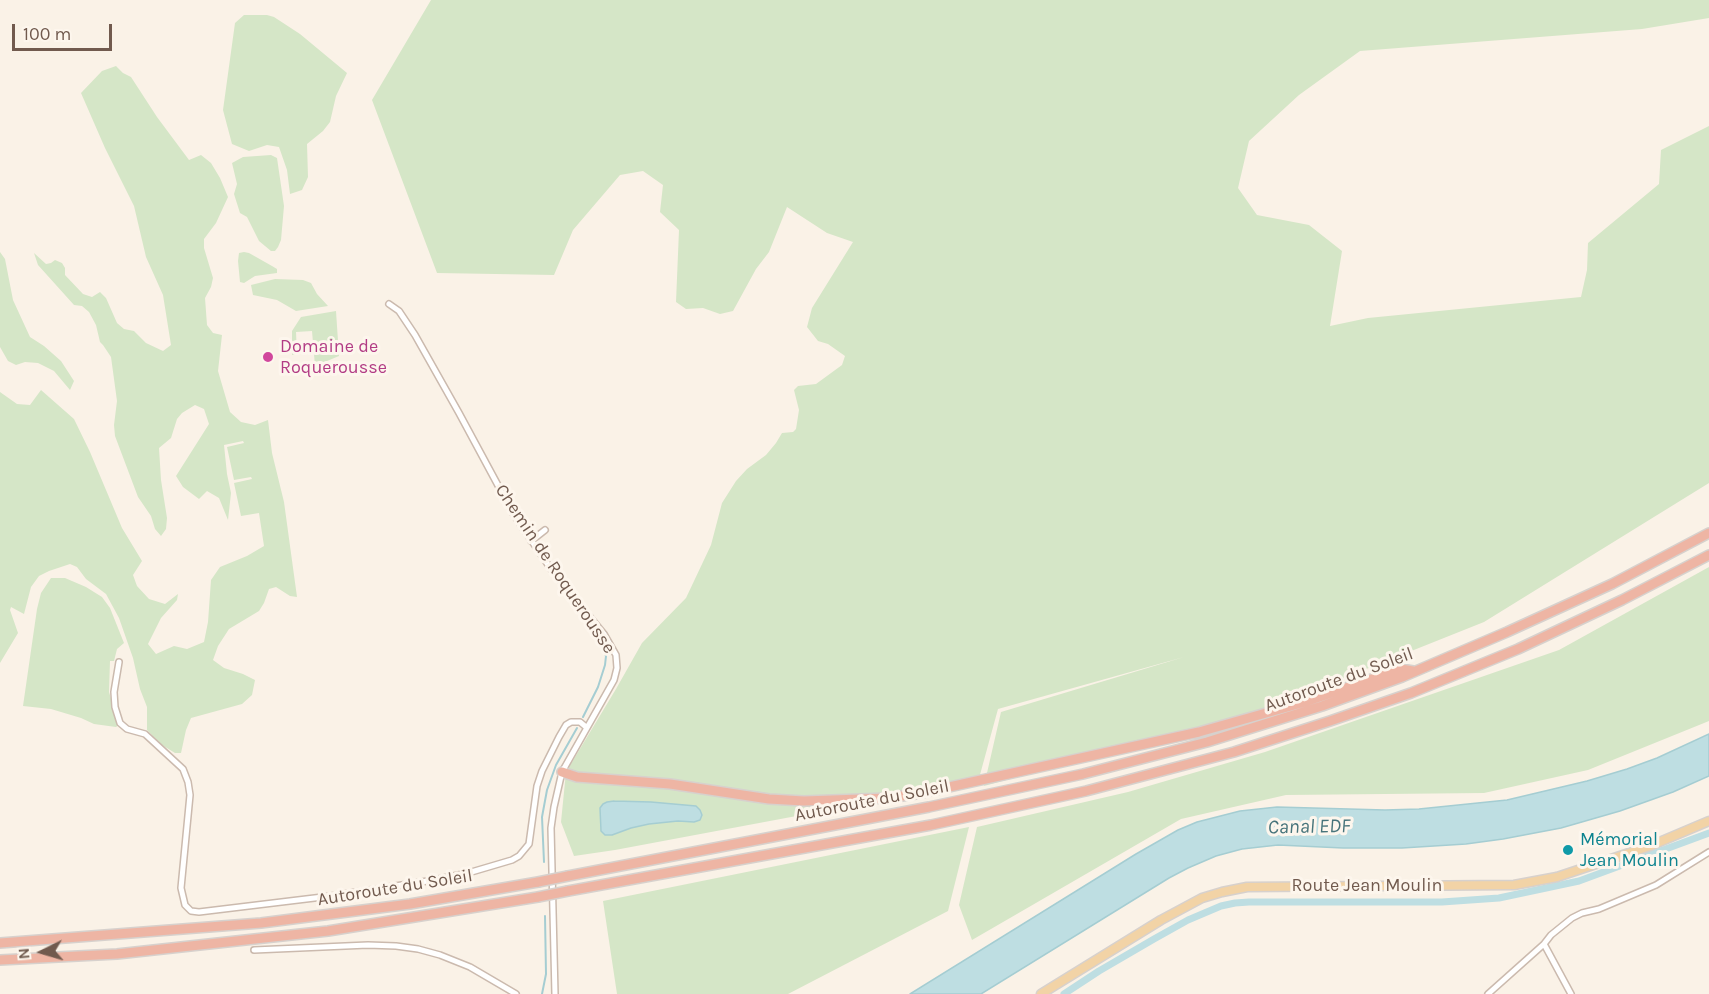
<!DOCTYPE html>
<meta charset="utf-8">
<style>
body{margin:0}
#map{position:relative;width:1709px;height:994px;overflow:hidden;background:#faf2e7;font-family:Karla,sans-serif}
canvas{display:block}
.north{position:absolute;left:12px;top:922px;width:60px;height:60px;-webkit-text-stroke:4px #fdf6ed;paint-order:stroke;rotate:265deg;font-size:16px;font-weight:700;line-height:24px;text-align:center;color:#715a4e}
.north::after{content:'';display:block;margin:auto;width:21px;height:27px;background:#715a4e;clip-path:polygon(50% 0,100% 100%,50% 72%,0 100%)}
.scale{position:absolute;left:12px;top:24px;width:100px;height:27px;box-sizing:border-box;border:3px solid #715a4e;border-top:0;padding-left:8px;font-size:18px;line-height:21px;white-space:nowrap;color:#715a4e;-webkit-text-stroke:4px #fdf6ed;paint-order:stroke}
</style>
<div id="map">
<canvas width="1709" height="994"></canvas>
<div class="north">N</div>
<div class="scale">100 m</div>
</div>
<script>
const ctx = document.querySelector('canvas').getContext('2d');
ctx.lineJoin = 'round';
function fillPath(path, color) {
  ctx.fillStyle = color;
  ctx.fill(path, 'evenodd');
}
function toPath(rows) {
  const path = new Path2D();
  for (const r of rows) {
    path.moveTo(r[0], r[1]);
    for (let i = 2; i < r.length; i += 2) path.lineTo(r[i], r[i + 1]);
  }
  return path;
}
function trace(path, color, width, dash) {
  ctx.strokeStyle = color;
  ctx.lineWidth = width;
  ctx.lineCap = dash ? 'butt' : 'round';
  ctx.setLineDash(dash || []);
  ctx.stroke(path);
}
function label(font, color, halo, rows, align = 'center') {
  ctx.font = font + ' Karla,sans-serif';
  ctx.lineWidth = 6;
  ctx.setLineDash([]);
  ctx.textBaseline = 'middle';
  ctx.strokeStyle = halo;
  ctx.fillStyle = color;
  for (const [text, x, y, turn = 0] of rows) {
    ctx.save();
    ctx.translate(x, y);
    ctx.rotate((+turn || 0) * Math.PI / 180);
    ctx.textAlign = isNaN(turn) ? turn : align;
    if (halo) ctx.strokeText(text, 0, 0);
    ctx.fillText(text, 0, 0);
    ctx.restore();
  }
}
const green = toPath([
 [431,0,1709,0,1709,18,1642,29,1360,51,1299,95,1249,141,1238,188,1257,215,1309,225,1342,251,1330,326,1368,318,1581,297,1587,270,1588,243,1659,184,1661,150,1709,126,1709,483,1484,622,1251,715,984,786,1001,712,1184,657,998,709,978,782,615,850,574,856,561,822,566,772,616,689,642,643,686,598,711,545,722,503,736,481,747,469,766,455,776,443,782,433,793,432,796,429,799,410,794,390,798,386,816,384,842,365,845,356,828,344,818,341,807,327,812,308,853,242,827,233,787,207,769,252,756,269,733,311,720,314,703,308,686,309,676,302,679,230,660,212,663,185,643,171,620,175,573,230,554,275,437,273,372,100],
 [244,15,267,15,274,17,300,34,347,73,336,96,330,122,323,131,307,144,308,177,302,190,290,194,287,170,279,147,267,145,249,151,232,144,223,110,235,23],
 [116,66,123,73,131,77,157,117,189,160,201,155,211,163,220,178,228,197,216,223,204,239,204,248,213,278,211,287,205,298,207,325,213,333,222,335,218,371,230,412,241,422,255,425,268,420,272,453,284,502,297,597,290,596,276,587,269,589,264,603,259,611,229,629,218,646,213,660,224,668,243,674,255,680,252,695,242,704,191,718,186,730,181,753,175,753,162,745,147,730,147,707,140,689,133,658,119,618,106,594,86,579,77,567,70,564,49,571,39,576,31,587,24,614,11,607,10,610,18,633,0,663,0,392,17,404,30,405,41,390,74,419,90,452,122,528,142,561,133,575,137,586,149,599,165,604,178,594,177,600,161,618,148,644,156,654,174,646,187,649,204,642,208,622,211,580,220,567,247,556,264,546,259,513,241,516,234,483,252,479,251,477,234,480,227,447,244,443,243,441,224,445,227,474,231,493,228,520,219,498,207,491,199,499,183,487,176,476,209,424,204,409,195,405,182,413,177,419,171,438,159,448,161,480,167,518,166,529,161,536,155,529,151,516,138,497,115,436,114,425,117,401,111,357,103,345,100,342,96,325,89,312,82,306,74,305,38,265,34,253,46,264,51,263,55,260,62,263,65,268,65,275,83,294,92,297,100,292,106,298,117,323,124,329,134,331,146,343,163,351,171,345,163,295,146,257,134,206,105,148,81,93,102,71],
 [271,155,277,158,284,206,281,240,278,247,275,251,271,251,259,241,247,217,240,213,234,194,237,184,232,163,243,157],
 [0,252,5,259,13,300,30,337,44,346,61,361,74,381,70,390,54,371,38,363,25,362,16,365,8,361,0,347],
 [244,252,249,253,272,266,277,269,277,273,255,276,244,283,240,282,238,261,239,253],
 [275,279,303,280,311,283,317,294,328,306,296,311,277,300,253,295,251,285],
 [336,311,339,356,315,366,312,331,296,332,297,354,292,355,292,331,301,317],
 [1709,567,1709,721,1588,770,1484,793,1286,795,1181,819,972,940,959,905,977,827,1128,792,1265,752,1559,650],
 [51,578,65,578,86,587,102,597,110,608,124,643,117,649,114,661,110,661,109,692,119,725,116,727,94,724,81,718,51,709,23,706,37,609,41,593],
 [969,827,948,911,788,994,617,994,603,901]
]);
const water = toPath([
 [1709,734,1709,776,1673,792,1620,811,1561,828,1503,839,1466,844,1402,848,1343,848,1278,845,1242,849,1216,856,1188,868,1169,878,981,994,910,994,1136,854,1178,830,1197,822,1240,811,1277,807,1385,810,1419,809,1507,800,1587,781,1627,769,1657,758,1709,734],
 [614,801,651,802,696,806,700,810,702,815,700,820,694,822,678,821,649,824,631,828,612,835,605,835,601,831,600,808,603,804,607,802,614,801]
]);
const stream = toPath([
 [583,717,598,687,605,665,606,656,603,649],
 [544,862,542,817,547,790,556,765,577,728],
 [542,994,546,974,545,916]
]);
const canal = toPath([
 [1064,994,1099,971,1154,939,1188,920,1221,906,1235,903,1249,902,1442,902,1499,898,1579,881,1709,833]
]);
const street = toPath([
 [389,304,399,311,415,335,459,413,514,515,553,572,604,634,616,655,617,668,614,680,562,772,554,807,551,828,555,994],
 [531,541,545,530],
 [119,662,114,692,115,707,120,723,127,729,145,734,183,769,188,782,190,795,181,888,185,905,191,911,199,912,331,896,434,880,468,873,512,860,519,856,529,844,537,786,542,771,559,737,566,725,571,722,580,722,586,727],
 [1544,944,1571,994],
 [254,950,368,945,396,946,418,949,440,955,470,967,516,994],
 [1488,994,1544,944,1551,935,1572,918,1582,913,1599,909,1656,885,1709,852]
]);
const primary = toPath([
 [1041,994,1161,920,1202,898,1222,892,1247,887,1514,885,1557,877,1650,846,1709,821]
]);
const highway = toPath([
 [562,772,577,777,670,784,769,799,804,801,889,798,922,793,1199,732,1305,702,1401,669,1413,671],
 [568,876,929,807,1083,774,1207,742,1322,706,1402,677,1507,632,1612,584,1709,533],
 [568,891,931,825,1086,791,1234,752,1330,721,1411,693,1518,649,1622,600,1709,555],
 [0,943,261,923,410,904,538,882],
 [0,960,117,954,328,931,538,897]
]);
const highwayBridge = toPath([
 [538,882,568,876],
 [538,897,568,891]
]);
const markers = [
 [268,357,6,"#d1479c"],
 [1568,850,6,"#0f9aa8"]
];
const hotelNames = [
 ["Domaine de",280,347],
 ["Roquerousse",280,368]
];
const streetNames = [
 ["Chemin de Roquerousse",555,569,56],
 ["Autoroute du Soleil",1339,680,-20],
 ["Autoroute du Soleil",872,801,-11],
 ["Route Jean Moulin",1367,886],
 ["Autoroute du Soleil",395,888,-9]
];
const cultureNames = [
 ["Mémorial",1580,840],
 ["Jean Moulin",1580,861]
];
const waterNames = [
 ["Canal EDF",1309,827,-1]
];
fillPath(green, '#d5e6c7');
fillPath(water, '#bedee2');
trace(water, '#a5cdd2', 1.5);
trace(stream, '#a5cdd2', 2);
trace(canal, '#bedee2', 7);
trace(street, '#cbbaae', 8);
trace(primary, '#d7d1cd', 11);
trace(highway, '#d7d1cd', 12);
trace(street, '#fff', 5);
trace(primary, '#f2d3a6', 8);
trace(highway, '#eeb5a4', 9);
trace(highwayBridge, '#d7d1cd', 12, []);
trace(highwayBridge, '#eeb5a4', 9);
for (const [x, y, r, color] of markers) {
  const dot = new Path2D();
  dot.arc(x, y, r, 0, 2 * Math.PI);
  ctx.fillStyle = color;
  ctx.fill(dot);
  trace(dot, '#fdf6ed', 2);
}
label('18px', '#b23c85', '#fdf6ed', hotelNames, 'left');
label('18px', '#715a4e', '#fdf6ed', streetNames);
label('18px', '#0d838f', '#fdf6ed', cultureNames, 'left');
label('italic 20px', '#47747b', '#fdf6ed', waterNames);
</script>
